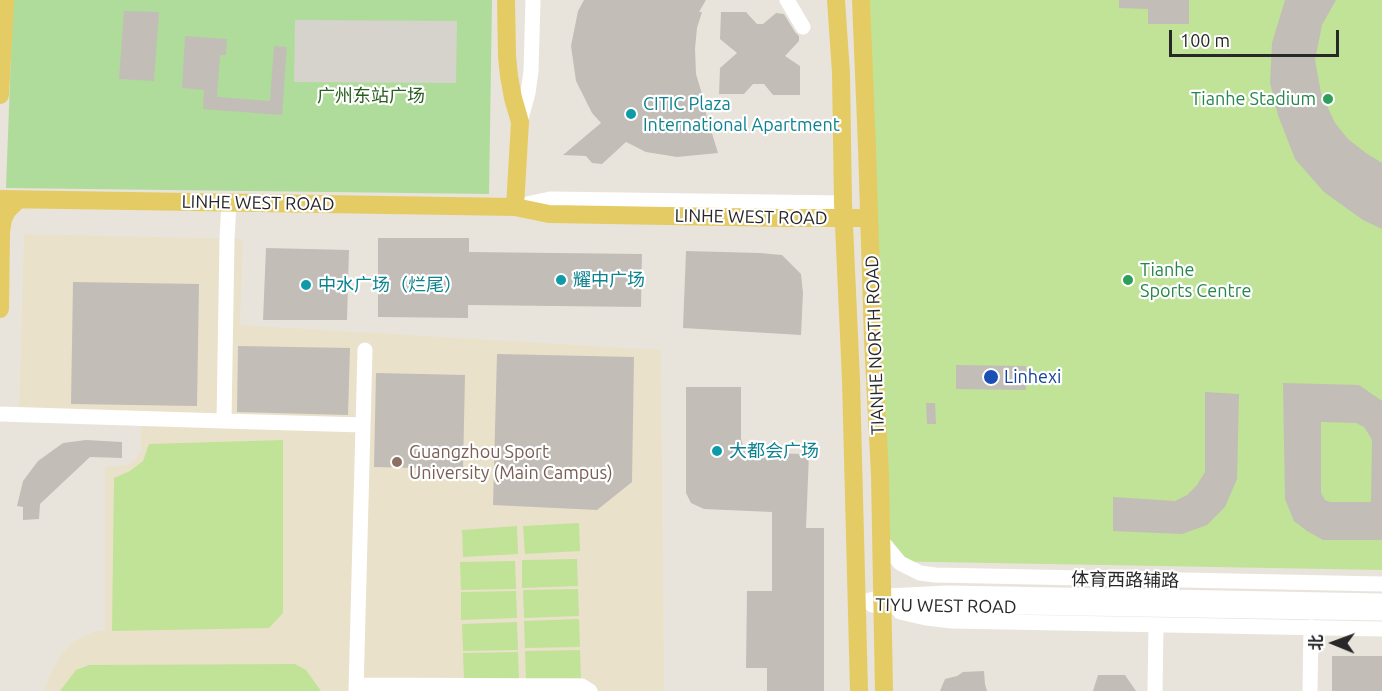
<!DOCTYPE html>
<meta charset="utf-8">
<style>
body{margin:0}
#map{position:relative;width:1382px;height:691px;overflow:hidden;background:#e9e4db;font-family:Ubuntu,"Noto Sans SC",sans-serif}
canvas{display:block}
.north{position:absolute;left:1304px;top:613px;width:60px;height:60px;-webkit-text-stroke:4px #fff;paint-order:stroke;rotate:271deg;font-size:16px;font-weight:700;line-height:24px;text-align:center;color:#282828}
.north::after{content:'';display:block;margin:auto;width:21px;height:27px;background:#282828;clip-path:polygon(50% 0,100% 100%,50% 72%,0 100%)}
.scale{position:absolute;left:1169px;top:30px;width:170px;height:27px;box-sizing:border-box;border:3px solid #282828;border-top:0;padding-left:8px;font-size:18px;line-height:21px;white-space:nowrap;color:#282828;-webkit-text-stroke:4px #fff;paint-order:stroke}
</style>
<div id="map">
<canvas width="1382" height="691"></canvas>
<div class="north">北</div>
<div class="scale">100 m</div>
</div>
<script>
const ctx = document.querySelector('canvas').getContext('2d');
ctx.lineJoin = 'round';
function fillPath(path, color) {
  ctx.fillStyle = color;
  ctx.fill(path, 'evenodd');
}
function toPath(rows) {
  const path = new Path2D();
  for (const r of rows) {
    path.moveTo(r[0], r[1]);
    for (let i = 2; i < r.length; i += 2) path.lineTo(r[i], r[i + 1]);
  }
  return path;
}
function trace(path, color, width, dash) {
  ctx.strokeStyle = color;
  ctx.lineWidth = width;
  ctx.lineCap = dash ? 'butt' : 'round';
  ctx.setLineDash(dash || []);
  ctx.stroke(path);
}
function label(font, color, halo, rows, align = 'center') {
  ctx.font = font + ' Ubuntu,"Noto Sans SC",sans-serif';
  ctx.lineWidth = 4.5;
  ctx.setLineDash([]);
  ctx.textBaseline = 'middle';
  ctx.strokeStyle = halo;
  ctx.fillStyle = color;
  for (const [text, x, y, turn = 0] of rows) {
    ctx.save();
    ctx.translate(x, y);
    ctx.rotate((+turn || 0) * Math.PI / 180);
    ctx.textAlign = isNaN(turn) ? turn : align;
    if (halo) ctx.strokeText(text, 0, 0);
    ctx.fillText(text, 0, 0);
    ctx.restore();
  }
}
const education = toPath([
 [24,234,243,239,240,325,661,350,664,691,44,691,52,670,62,653,74,641,93,632,105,630,105,467,127,465,136,459,141,450,141,419,19,414]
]);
const green = toPath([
 [13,0,492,0,489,194,6,188]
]);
const pitch = toPath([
 [870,0,1382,0,1382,570,878,561],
 [283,440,283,613,269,628,112,631,114,478,130,471,143,461,149,444],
 [579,523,580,551,525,554,523,526],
 [517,526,518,554,463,557,462,530],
 [577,559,578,586,522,588,522,560],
 [515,561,516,589,461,590,460,562],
 [578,589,579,616,524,618,523,590],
 [516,591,517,618,461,620,461,592],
 [579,619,580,647,525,648,524,621],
 [517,622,518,650,463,651,462,624],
 [580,650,581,678,526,679,525,651],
 [518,652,519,680,464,681,463,653],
 [295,664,306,670,321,691,60,691,76,670,89,665]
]);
const plaza = toPath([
 [295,20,457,21,456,83,294,82]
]);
const building = toPath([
 [584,0,706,0,699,12,702,12,697,28,695,49,696,74,702,94,700,94,718,153,677,157,646,152,626,142,602,164,592,163,586,156,563,155,601,123,592,113,576,81,571,46,578,11],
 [1119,0,1189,0,1189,24,1148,24,1148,9,1119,8],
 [1285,0,1336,0,1322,25,1315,60,1321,93,1335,123,1348,139,1366,153,1382,163,1382,229,1363,220,1324,192,1295,159,1278,115,1270,83,1272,43],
 [124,11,159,12,154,81,119,79],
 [721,12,746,12,757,24,763,24,776,13,784,14,795,32,799,36,799,41,785,56,800,66,800,95,773,95,764,84,753,84,744,94,719,94,720,68,737,53,720,39],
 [185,36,227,39,226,55,220,55,217,97,270,101,274,46,287,47,282,115,203,109,204,90,182,88],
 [378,238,469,238,469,252,642,254,641,307,468,305,468,318,378,317],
 [266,248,349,250,347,320,263,320],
 [686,251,760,253,782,255,801,274,803,293,801,335,683,328],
 [73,282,199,284,197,406,71,404],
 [238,346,350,348,348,415,237,412],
 [497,354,634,357,632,482,597,510,493,505],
 [956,365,1026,366,1026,390,956,389],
 [376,373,465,375,463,469,374,467],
 [1283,383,1359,385,1382,401,1382,540,1323,540,1307,531,1294,521,1285,499],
 [1321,422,1356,423,1364,427,1368,433,1372,440,1371,502,1330,502,1325,500,1321,493],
 [686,387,741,387,741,439,744,449,751,453,809,454,806,528,824,528,824,691,767,691,767,668,746,668,747,591,772,591,772,512,704,509,691,503,686,493],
 [1205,392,1239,394,1237,479,1225,507,1207,525,1182,534,1113,531,1113,497,1175,501,1187,495,1197,485,1205,472],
 [926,403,935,403,936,424,927,424],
 [86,440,122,442,122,458,90,457,40,504,39,519,23,520,23,507,17,506,23,481,38,461,63,443],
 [1332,656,1382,656,1382,691,1332,691],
 [984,671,985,684,987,691,940,691,945,679,957,676,963,672],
 [1098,675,1125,675,1136,691,1093,691]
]);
const minor = toPath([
 [787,0,803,27],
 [520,122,528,93,531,71,533,0],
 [229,202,227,239,224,421,363,425],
 [517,206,550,199,843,203],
 [0,414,224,421],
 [881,540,900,563,920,573,935,575,1382,584],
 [857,603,887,596,948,593,1382,601],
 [872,605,882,607,964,606,1382,613],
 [900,612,926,618,952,621,1382,629],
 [356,685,582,686,590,691],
 [356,691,365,350],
 [1155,691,1156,625],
 [1310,691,1311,627]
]);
const major = toPath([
 [506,0,507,56,509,76,513,98,520,122,515,207],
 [836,0,841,73,843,203,851,380,859,691],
 [861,0,867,148,873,340,880,475,884,691],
 [0,95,5,0],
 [0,199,515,207,549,214,785,218,869,218],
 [0,309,1,232,3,219,7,211,18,200]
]);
const markers = [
 [1328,99,6,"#2e9e5b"],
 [631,114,6,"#0f9aa8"],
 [561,280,6,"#0f9aa8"],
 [1128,280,6,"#2e9e5b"],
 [306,285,6,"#0f9aa8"],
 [991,377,8,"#1a4fb4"],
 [717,451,6,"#0f9aa8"],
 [397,462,6,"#8d6e63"]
];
const parkNames = [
 ["广州东站广场",371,96]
];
const leisureNames = [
 ["Tianhe Stadium",1316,99],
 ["Tianhe",1140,270,"left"],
 ["Sports Centre",1140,291,"left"]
];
const cultureNames = [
 ["CITIC Plaza",643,104],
 ["International Apartment",643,125],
 ["耀中广场",573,280],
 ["中水广场（烂尾）",318,285],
 ["大都会广场",729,451]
];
const streetNames = [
 ["LINHE WEST ROAD",258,203,1],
 ["LINHE WEST ROAD",751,217,1],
 ["TIANHE NORTH ROAD",875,345,-92],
 ["体育西路辅路",1125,580,1],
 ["TIYU WEST ROAD",946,606,1]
];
const transitNames = [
 ["Linhexi",1004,377]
];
const educationNames = [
 ["Guangzhou Sport",409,452],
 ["University (Main Campus)",409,473]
];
fillPath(education, '#eae1cb');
fillPath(green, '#afdc9b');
fillPath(pitch, '#c0e397');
fillPath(plaza, '#d6d3cd');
fillPath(building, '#c2bdb7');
trace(minor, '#fff', 15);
trace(major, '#e5cb64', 18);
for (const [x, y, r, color] of markers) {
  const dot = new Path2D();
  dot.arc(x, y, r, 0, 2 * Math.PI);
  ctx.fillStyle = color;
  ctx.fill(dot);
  trace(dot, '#fff', 2);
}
label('18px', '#2a5e1f', '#fff', parkNames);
label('18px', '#27864d', '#fff', leisureNames, 'right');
label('18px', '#0d838f', '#fff', cultureNames, 'left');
label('18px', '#282828', '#fff', streetNames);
label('18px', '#164399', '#fff', transitNames, 'left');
label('18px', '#785e54', '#fff', educationNames, 'left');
</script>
